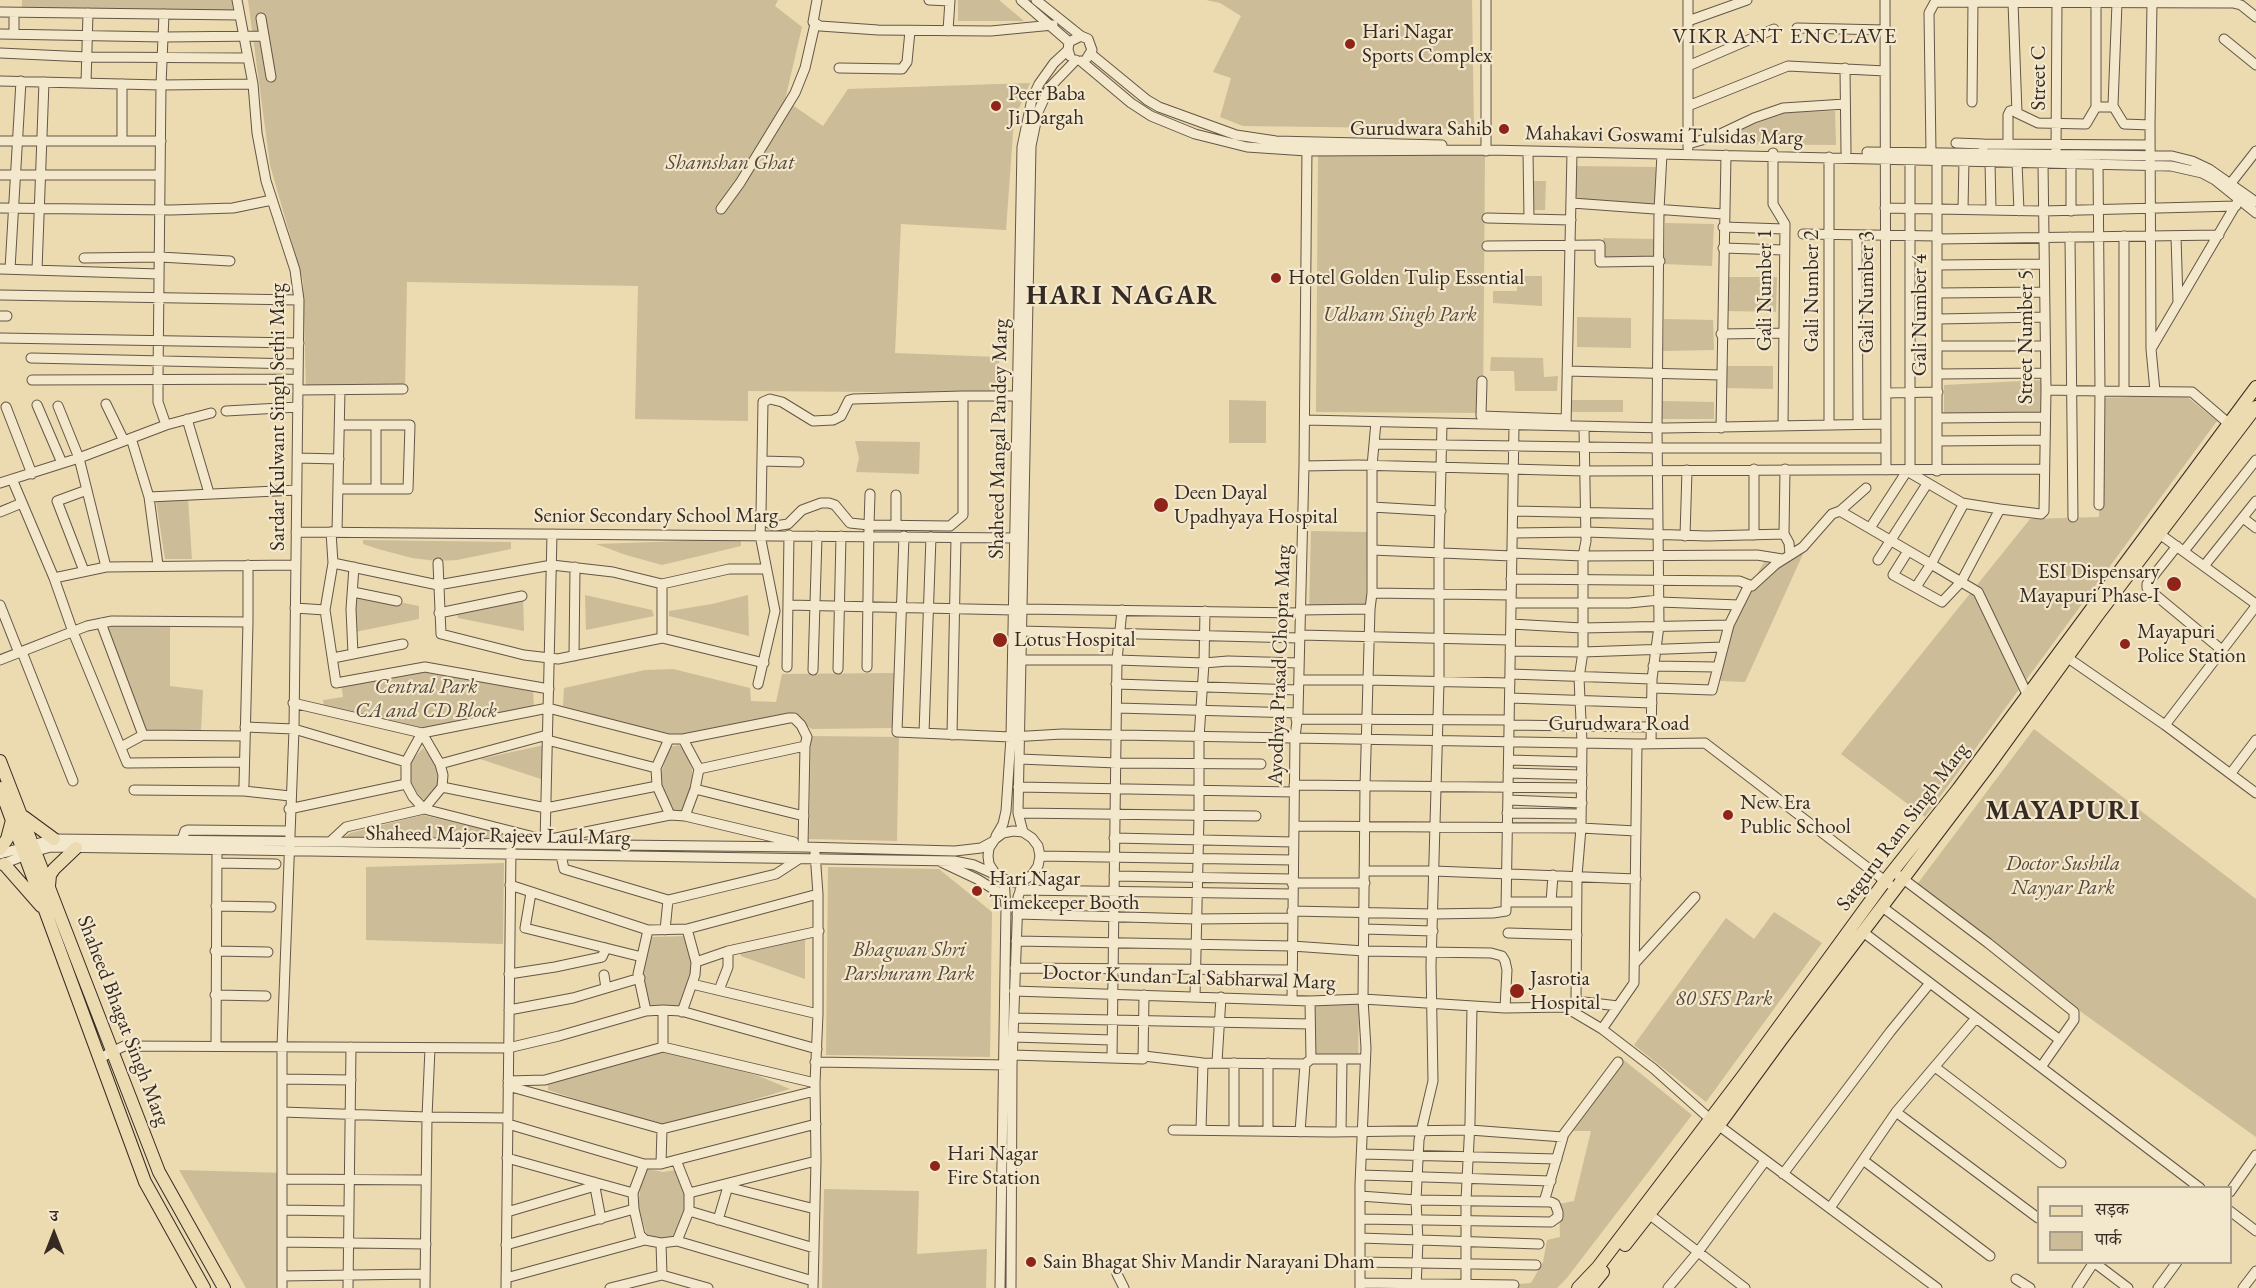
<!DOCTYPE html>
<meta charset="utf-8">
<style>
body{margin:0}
#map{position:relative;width:2256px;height:1288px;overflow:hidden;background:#ecdab0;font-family:"EB Garamond","Noto Serif Devanagari",serif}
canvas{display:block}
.legend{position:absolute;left:2037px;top:1186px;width:195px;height:78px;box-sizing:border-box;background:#f3e7cc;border:2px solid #a79c89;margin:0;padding:8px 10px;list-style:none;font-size:18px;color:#362b24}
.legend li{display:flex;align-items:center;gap:12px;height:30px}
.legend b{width:30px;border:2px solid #a79c89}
.north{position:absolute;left:24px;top:1204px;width:60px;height:60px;-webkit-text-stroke:4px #f3e7cc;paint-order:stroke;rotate:0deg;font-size:16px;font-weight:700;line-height:24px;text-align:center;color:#362b24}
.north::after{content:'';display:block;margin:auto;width:21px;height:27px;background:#362b24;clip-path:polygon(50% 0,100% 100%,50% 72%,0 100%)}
</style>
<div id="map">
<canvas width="2256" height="1288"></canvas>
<ul class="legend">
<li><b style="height:8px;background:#ecdab0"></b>सड़क</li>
<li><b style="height:16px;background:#cdbc98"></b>पार्क</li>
</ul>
<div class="north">उ</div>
</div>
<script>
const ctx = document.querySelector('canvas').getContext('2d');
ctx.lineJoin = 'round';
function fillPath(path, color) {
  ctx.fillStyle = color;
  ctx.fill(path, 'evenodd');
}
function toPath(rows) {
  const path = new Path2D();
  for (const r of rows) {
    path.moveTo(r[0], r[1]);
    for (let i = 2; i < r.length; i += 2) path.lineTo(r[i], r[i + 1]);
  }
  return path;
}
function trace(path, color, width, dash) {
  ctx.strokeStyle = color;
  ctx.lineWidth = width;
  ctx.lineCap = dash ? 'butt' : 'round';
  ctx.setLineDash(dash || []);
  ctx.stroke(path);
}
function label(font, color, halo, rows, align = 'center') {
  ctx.font = font + ' "EB Garamond",serif';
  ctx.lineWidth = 4.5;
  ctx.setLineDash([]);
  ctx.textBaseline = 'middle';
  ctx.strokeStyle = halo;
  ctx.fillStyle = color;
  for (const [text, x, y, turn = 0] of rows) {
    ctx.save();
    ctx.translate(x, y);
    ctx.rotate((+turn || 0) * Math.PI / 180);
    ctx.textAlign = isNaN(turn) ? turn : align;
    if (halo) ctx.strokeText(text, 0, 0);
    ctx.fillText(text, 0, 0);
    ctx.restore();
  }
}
const green = toPath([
 [22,0,232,0,233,11,22,8],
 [248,0,778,0,775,6,802,27,785,100,823,126,848,89,1030,83,1014,120,1006,230,901,224,895,353,999,357,999,393,748,391,748,421,635,419,638,286,407,282,405,391,306,389,303,281,270,165],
 [958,0,999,0,1024,21,958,21],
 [1206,0,1472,0,1474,129,1243,126,1220,117,1231,78,1213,72,1241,16,1220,3],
 [1835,111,1836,145,1701,144,1787,112],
 [1318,154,1485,155,1483,413,1316,412],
 [1570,166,1657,167,1657,210,1570,208],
 [1532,181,1546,181,1545,210,1532,210],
 [1665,223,1714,224,1712,266,1664,264],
 [1603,238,1656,239,1654,266,1603,263],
 [1517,276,1542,276,1542,306,1493,303,1493,291,1517,291],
 [1728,277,1777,277,1776,312,1728,311],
 [1577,317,1631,318,1631,348,1577,347],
 [1664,319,1713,320,1714,350,1663,351],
 [1491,357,1543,358,1544,377,1558,376,1557,391,1515,391,1514,371,1490,371],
 [1726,366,1773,366,1773,389,1726,388],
 [2042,380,2042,413,1944,414,1944,385],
 [2185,395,2217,421,1925,817,1841,754,2030,519,2099,517,2100,398],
 [1229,400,1266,401,1266,443,1229,443],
 [1570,400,1623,400,1623,412,1570,412],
 [1662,401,1714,402,1714,419,1662,419],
 [855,441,920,442,919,474,856,472,859,458],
 [188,498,192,559,165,559,156,501],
 [1311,531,1367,532,1366,613,1309,612],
 [741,539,741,546,662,565,626,555,596,544],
 [363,540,511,542,511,549,457,560,437,561,412,558,378,549,363,544],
 [1782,554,1803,554,1745,682,1720,681,1729,623,1767,557],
 [354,593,419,606,419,619,355,632],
 [523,595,524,631,458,618,457,612],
 [585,595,652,610,654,616,586,630],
 [748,595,749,636,669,616,669,611,712,604],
 [121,625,170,626,170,686,203,690,201,733,145,735,121,661,107,628],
 [424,665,446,666,533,688,534,710,422,734,324,709,323,700,343,697,341,683],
 [673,669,750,688,751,701,776,702,782,674,894,673,892,728,812,729,791,714,680,735,666,735,563,706,564,688,645,670],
 [2034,729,2256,899,2256,1137,1912,891],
 [811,736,899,737,897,841,809,839],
 [544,745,541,779,480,759],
 [679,745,685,751,692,769,692,800,685,809,676,814,669,808,662,791,661,773,670,747],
 [423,748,439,766,439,785,425,801,409,784,410,763],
 [423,815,504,834,510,835,508,839,344,838,350,833],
 [504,863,503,944,366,940,366,867],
 [828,867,939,869,992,912,990,1057,826,1055],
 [1774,912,1822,943,1706,1102,1634,1045,1726,918,1754,939],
 [686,936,693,962,693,976,680,1008,650,1007,642,973,651,937],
 [805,938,805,979,741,956,740,950],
 [1310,1003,1359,1003,1358,1063,1309,1063],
 [664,1050,759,1076,790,1089,662,1127,548,1090,548,1084],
 [1620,1057,1692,1115,1566,1279,1557,1288,1519,1288,1519,1284,1531,1283,1543,1262,1547,1240,1560,1237,1559,1204,1574,1201,1591,1131,1559,1131],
 [647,1169,663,1172,676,1170,685,1194,686,1210,675,1238,648,1238,638,1207,640,1190],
 [179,1170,284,1173,283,1288,246,1288],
 [824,1189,919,1191,917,1254,987,1249,986,1288,822,1288]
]);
const minor = toPath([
 [237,0,253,84,257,133,266,181,295,270,299,300,294,729,282,1047,282,1288],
 [817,0,813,22,820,26,878,30,991,31,1053,25],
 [929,0,950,1],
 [1021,0,1069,42],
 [1036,0,1081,36,1088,39,1092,50,1087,58],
 [1486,0,1486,151],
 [1688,0,1688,148],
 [1885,0,1886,470],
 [2013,2,2017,113,2038,123,2086,124,2096,107],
 [2096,2,2096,107,2111,107,2113,105,2117,3],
 [0,12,239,15],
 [261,18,271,77],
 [1688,21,1747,0],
 [1797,28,1885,30],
 [948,31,950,0],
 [0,34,164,37,264,36],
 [14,34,14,18],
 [2224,39,2256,65],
 [0,53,87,57,248,58],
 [1091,54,1147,100,1159,107,1236,135,1276,141,1442,145],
 [1070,56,1068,50,1069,42,1081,36],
 [1081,61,1131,103,1151,116,1195,134,1247,147,1307,151,1490,150,2171,166,2202,173,2215,180,2256,213],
 [1688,66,1774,29],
 [839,68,902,69,907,62,910,31],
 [1845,68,1846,152],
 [0,81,161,85,164,14],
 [86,83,88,13],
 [122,84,122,141],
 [1972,102,1973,2],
 [1688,106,1788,66,1885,71],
 [2113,106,2124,124,2150,125],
 [0,141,161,141],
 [1956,143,1983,144,1983,148],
 [1688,144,1716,136,1754,118,1783,108,1845,104],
 [1983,144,2150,145],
 [2008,144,2008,115,2010,111,2015,110],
 [2056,150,2057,2],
 [1528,152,1529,219],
 [1867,152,2172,156,2192,161,2209,169,2256,202],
 [1773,153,1773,204,1785,224,1783,426],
 [1931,153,1929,13,1935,2,2233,3,2241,5,2256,17],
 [1829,157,1829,424],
 [1910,159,1910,471],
 [1990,161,1991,210],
 [2017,162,2019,211],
 [2071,163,2071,211],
 [0,175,160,175],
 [2231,183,2256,151],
 [1572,203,1723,214],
 [0,208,171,210,233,208,272,200],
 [1885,208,2043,211,2236,206],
 [721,209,740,183,795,93,805,68,815,24],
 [1963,209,1964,160],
 [1487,218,1571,220],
 [1723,227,1785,229],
 [1803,234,1938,236],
 [1857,235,1858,424],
 [2176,236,2178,302],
 [2070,237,2073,517],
 [1938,239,2219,235],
 [1487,246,1600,245,1600,262,1660,261],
 [1723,248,1784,250],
 [84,258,160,257,230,261],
 [1938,265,2044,264],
 [0,269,159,274],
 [10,269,21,81],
 [37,270,44,82],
 [1938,293,2044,292],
 [0,295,299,300],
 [0,316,7,316],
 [1938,319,2044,317],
 [1721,334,1784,333],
 [0,338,299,343],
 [1938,346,2045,346],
 [2151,349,2150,125,2152,3],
 [31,358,298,364],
 [1567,371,1721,375],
 [1938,374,2045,373],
 [32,380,298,379],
 [1482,381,1481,416,1566,419],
 [298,390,403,389],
 [2046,390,2100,391,2098,164],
 [2124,391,2124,236],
 [2155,391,2151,349,2238,201],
 [1886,393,1938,392],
 [963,396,1018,396],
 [106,404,124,441],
 [37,405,62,463],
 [58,406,79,458,106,567],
 [6,407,32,474],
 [226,411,298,407],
 [1938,418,2045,417],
 [187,419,209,493],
 [1305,420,1666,428,1886,424],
 [166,425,158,402,158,378,161,85,253,84],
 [1566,426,1572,153],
 [1721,428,1726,155],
 [131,438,149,497,158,565],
 [1937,441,2045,440],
 [1375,444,1657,448,1886,448],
 [297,458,339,459],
 [762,461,799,462],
 [1304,466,1358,465,1585,471,2044,469],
 [1754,469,1754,535],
 [1937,471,1937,160],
 [12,479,54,578],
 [0,483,79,458,166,425,211,413],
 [338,489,408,489,410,425,340,425],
 [376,489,376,425],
 [896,495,896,525],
 [149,497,297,490],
 [1962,503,2000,509],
 [2099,505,2100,391,2192,392,2228,423],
 [1372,507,1441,511],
 [1514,511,1657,514],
 [1840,511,1866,488],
 [0,512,22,503],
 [2243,518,2256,528],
 [1870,528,1907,471,1962,503,1962,507,1931,564,1978,592,2027,694],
 [296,532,1015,538],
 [331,532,333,563,438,585,552,565,613,572,662,584,729,569,766,569],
 [337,532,340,390],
 [1513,533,1586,532,1707,536,1784,534,1785,469],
 [1784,534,1789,543,1790,555],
 [2161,535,2256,604],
 [904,536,897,732,1011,737,1062,734,1637,744,1705,743,1889,884],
 [1685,536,1687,470],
 [2177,546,2147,584,2147,588,2223,651],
 [1372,550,1512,556],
 [1908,551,1893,575,1942,602,1961,582,2000,509,2041,514,2044,511,2046,390,2043,163],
 [2184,551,2256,460],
 [1512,553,1583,556,1757,555,1782,559],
 [1878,560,1927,484],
 [438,563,441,634,524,655,558,659,662,638,764,663],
 [2204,566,2256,501],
 [84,571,57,501,87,490],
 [1511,579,1739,581,1752,586,1776,564,1803,547,1832,514,1840,511,1931,564,1916,587],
 [662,584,662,638],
 [353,592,397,601],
 [1372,593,1511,595],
 [1659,602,1739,605],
 [1511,603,1629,603,1659,600],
 [0,605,19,653],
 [788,605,1014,610],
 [295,608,325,610,333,563],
 [1022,609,1300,613],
 [1370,609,1372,593,1372,466,1376,422],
 [325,610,336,683,425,667,549,689],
 [1122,610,1117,660,1204,663,1228,661,1299,663],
 [1300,610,1370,609,1365,786,1363,999,1366,1048,1360,1184,1360,1288],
 [439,613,522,596],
 [101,623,143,735],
 [1511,624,1582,628,1729,625],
 [1021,631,1299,638],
 [1300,635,1510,640],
 [1510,651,1583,652,1723,647],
 [22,652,73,781],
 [353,654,351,609,354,567],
 [574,656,575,567],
 [333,658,403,644],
 [2068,658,2165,725,2256,606],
 [0,660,87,626,112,621,248,622,248,565],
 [1021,660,1117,660,1112,1058],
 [1653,666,1717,667],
 [787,667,789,535],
 [867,667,869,525,850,523,835,505,829,503,821,503,802,510,788,524,775,526,765,521,761,513,763,402,770,399,782,402,813,421,833,420,841,416,849,400,853,399,963,396,963,515,950,526,869,525,870,494],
 [838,669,841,536],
 [813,670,817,536],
 [1510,674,1652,679],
 [1299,680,1368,680,1510,683],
 [758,684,775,611,760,535,761,513],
 [1116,684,1298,690],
 [1653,688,1712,690,1729,625,1749,585],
 [1510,698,1652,703],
 [293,703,422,733,548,708,669,739,656,768,547,740],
 [1117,708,1298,713],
 [1296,719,1509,720],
 [1509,725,1651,727],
 [2165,725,2256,793],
 [245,727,294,729,406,762],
 [422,733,440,764,443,775,442,787,424,809,413,797,406,784,406,762,422,733],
 [924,733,931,537],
 [952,735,956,538],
 [669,739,683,739,789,718,794,718,801,725,807,737,805,746,699,769],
 [1651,743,1652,679,1659,626,1657,428,1659,210,1662,154],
 [121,747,143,735,245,736],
 [1019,759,1117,763,1261,764],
 [1509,760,1582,762],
 [244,762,127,763,73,632,54,578,106,567,296,565],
 [440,764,547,735],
 [656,768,657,786,670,815],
 [1508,773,1582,775],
 [2231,773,2256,740],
 [244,785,248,622],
 [1294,785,1582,788],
 [442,787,546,808,657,786],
 [1018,787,1294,792],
 [695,789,804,816],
 [134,790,244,791,290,796],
 [1508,800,1582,803],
 [289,809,406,784],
 [1018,813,1256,816],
 [1507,813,1581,814],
 [685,816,794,842],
 [1294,826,1581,828,1636,831],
 [1023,832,1018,813,1031,146,1038,112,1044,99,1050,87,1076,60],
 [996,836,1003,824,1006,811,1011,737,1022,147,1032,99,1039,84,1054,63,1068,50],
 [1114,838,1293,842],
 [182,840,185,831,188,830,289,831],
 [331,841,346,827,424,809,546,840,670,815,685,816,695,789,699,769,683,739],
 [545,843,552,534],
 [803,847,805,746],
 [0,854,54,839,803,847,955,851,981,848,992,842],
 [561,855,564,869,668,900,665,930],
 [1040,856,1293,860],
 [941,862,977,879,1005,896],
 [217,863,276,864],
 [0,865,36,851,51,847,954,861,974,865,996,875,1004,879,1014,882,1024,880,1032,875,1038,866,1040,856,1038,846,1032,838,1023,832,1013,831,1003,833,995,839,989,848,988,856,989,864,996,875],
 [1364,871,1434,871,1636,879],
 [1898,875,1988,943,2074,1012,2074,1020,2041,1067],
 [1114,876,1292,879],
 [1292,883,1365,883],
 [510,885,648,930],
 [1020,890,1292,894],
 [531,893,525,928,642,957],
 [668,900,776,874,799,859],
 [1506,902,1576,902],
 [1551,902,1553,875],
 [216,906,271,907],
 [1881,906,2060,1040],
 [1292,911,1433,914,1493,913,1506,911,1514,426],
 [1017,914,1196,919,1292,918],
 [687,929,818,894],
 [1364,929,1433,931],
 [1863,932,2200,1188],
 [1508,933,1577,935],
 [1016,941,1292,946,1364,951,1491,953,1502,956,1505,961,1507,970,1505,1008],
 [215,951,268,952],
 [696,962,728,951,819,931],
 [1635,963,1695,897],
 [1015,968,1292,970],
 [509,974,555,967,602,957,606,948],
 [604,975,606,988],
 [692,984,818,1014],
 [719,990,728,967,728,951],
 [1014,991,1310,1001,1363,999,1505,1008,1565,1007,1602,1029,1654,1069,1710,1119,1937,1288],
 [215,995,266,996],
 [1195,997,1199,815,1199,738,1204,663,1205,611],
 [1292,1000,1295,737,1298,713,1304,466,1307,147],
 [1310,1001,1311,1059],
 [1576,1001,1618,1006],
 [509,1010,573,998,640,978],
 [1572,1010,1576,1001,1577,876,1581,828,1582,742,1579,678,1583,652,1583,556,1586,541,1584,427],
 [646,1011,638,974,648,930,687,929,696,962,695,975,682,1012],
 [1014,1018,1310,1024],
 [1602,1029,1634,983,1637,744],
 [1013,1037,1112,1040],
 [216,1046,217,850],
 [663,1047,663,1010],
 [1012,1055,1143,1059,1144,995],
 [1144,1056,1203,1063,1305,1064,1311,1059,1365,1059],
 [100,1058,124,1046,508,1048,559,1036,646,1011,663,1010,681,1011,817,1049],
 [815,1062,1008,1065],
 [1217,1062,1221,997],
 [1234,1063,1234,1130],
 [1935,1067,2061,1163],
 [282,1079,351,1080],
 [508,1081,545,1080,663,1047,815,1083],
 [508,1086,662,1129,815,1091],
 [282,1112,427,1117,430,1048],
 [1896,1112,1976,1018],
 [508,1124,644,1164],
 [1173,1130,1332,1132,1470,1130,1563,1137,1544,1202],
 [1201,1130,1203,1063],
 [1268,1131,1268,1063],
 [1300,1132,1305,1064],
 [1341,1132,1342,1059],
 [1564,1134,1618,1062],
 [1362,1154,1557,1159],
 [507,1158,633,1193],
 [676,1160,816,1124],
 [1863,1160,1990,1256],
 [661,1164,662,1129],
 [1783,1174,1890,1032,1930,983],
 [1361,1175,1551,1181],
 [282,1179,426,1180],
 [594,1182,601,1219],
 [727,1187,815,1209],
 [2230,1192,2256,1155],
 [689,1193,816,1161],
 [1360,1196,1416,1200,1551,1202,1555,1204,1558,1212,1558,1217,1551,1222,1360,1219],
 [1830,1208,1896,1112,2038,1218],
 [282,1210,349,1211],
 [689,1211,814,1248],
 [2230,1211,2256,1231],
 [507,1212,595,1186],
 [1650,1215,1745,1288],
 [718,1220,729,1183],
 [1360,1238,1539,1244],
 [677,1241,689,1211,689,1193,676,1160,661,1164,644,1164,633,1193,634,1209,640,1235,645,1240,661,1243,677,1241,813,1281],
 [282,1242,426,1244],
 [661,1243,662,1275],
 [506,1245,634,1209],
 [1360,1262,1536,1265],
 [2095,1263,2128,1288],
 [1117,1274,1124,1288],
 [282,1276,425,1274],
 [506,1278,645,1240],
 [2016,1279,2030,1288],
 [1360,1283,1514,1285],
 [348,1288,351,1047],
 [425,1288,427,1117,508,1118],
 [506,1288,511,849],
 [610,1288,662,1275,708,1288],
 [813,1288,816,1161,815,1083,818,1014,818,894,815,853],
 [1000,1288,1006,908,1004,879],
 [1011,1288,1012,1065,1018,897,1024,880],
 [1416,1288,1418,1241,1416,1200,1419,1140,1433,1081,1431,966,1439,682,1439,552,1442,424],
 [1466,1288,1466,1200,1470,1122,1472,1006],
 [1668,1288,1698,1252,1765,1161],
 [2077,1288,2094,1262],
 [2158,1288,2177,1262],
 [2243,1288,2256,1271]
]);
const major = toPath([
 [0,761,159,1172,224,1288],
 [0,788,145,1182,204,1288],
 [24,817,54,839],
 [0,849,7,839,12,820],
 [4,864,41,906],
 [49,886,50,875,54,869,76,848],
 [1625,1245,1719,1125,1781,1040,1987,768,2100,612,2256,407],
 [1578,1288,1598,1267,1743,1076,1885,881,1958,789,2256,387],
 [1590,1288,1603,1272]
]);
const markers = [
 [1350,44,6,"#8f2418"],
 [996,106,6,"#8f2418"],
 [1504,129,6,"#8f2418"],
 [1276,278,6,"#8f2418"],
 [1161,505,8,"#8f2418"],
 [2174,584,8,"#8f2418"],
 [1000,640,8,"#8f2418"],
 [2125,644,6,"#8f2418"],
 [1728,815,6,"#8f2418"],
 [977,891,6,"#8f2418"],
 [1517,991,8,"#8f2418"],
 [935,1166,6,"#8f2418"],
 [1031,1262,6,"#8f2418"]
];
const poiNames = [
 ["Hari Nagar",1362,32],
 ["Sports Complex",1362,56],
 ["Peer Baba",1008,94],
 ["Ji Dargah",1008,118],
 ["Gurudwara Sahib",1492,129,"right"],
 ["Hotel Golden Tulip Essential",1288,278],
 ["Deen Dayal",1174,493],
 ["Upadhyaya Hospital",1174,517],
 ["ESI Dispensary",2160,572,"right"],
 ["Mayapuri Phase-I",2160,596,"right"],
 ["Mayapuri",2137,632],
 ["Police Station",2137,656],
 ["Lotus Hospital",1014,640],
 ["New Era",1740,803],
 ["Public School",1740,827],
 ["Hari Nagar",989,879],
 ["Timekeeper Booth",989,903],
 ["Jasrotia",1530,979],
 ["Hospital",1530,1003],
 ["Hari Nagar",947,1154],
 ["Fire Station",947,1178],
 ["Sain Bhagat Shiv Mandir Narayani Dham",1043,1262]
];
const streetNames = [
 ["Street C",2039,78,-90],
 ["Mahakavi Goswami Tulsidas Marg",1664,136,1],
 ["Gali Number 1",1765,290,-90],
 ["Gali Number 2",1812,291,-90],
 ["Gali Number 3",1867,292,-90],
 ["Gali Number 4",1920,315,-90],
 ["Street Number 5",2026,337,-90],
 ["Sardar Kulwant Singh Sethi Marg",278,417,-90],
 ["Shaheed Mangal Pandey Marg",999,439,-89],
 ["Senior Secondary School Marg",656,516],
 ["Ayodhya Prasad Chopra Marg",1280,665,-88],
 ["Gurudwara Road",1619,724],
 ["Satguru Ram Singh Marg",1903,827,-53],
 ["Shaheed Major Rajeev Laul Marg",498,836,1],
 ["Doctor Kundan Lal Sabharwal Marg",1189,978,2],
 ["Shaheed Bhagat Singh Marg",123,1021,69]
];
const parkNames = [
 ["Shamshan Ghat",730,163],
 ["Udham Singh Park",1400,315],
 ["Central Park",426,687],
 ["CA and CD Block",426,711],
 ["Doctor Sushila",2063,864],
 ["Nayyar Park",2063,888],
 ["Bhagwan Shri",909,950],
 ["Parshuram Park",909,974],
 ["80 SFS Park",1724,999]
];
const neighbourhoodNames = [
 ["VIKRANT ENCLAVE",1785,37]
];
const districtNames = [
 ["HARI NAGAR",1122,297],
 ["MAYAPURI",2063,812]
];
fillPath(green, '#cdbc98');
trace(minor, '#645747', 11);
trace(major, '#362b24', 14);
trace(minor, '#f3e7cc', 9);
trace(major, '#ecdab0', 12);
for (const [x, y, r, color] of markers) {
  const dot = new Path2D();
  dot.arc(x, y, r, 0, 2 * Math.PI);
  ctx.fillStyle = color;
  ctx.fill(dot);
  trace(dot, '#f3e7cc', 2);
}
label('21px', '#362b24', '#f3e7cc', poiNames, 'left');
label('21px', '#362b24', '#f3e7cc', streetNames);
label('italic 21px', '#54483b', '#f3e7cc', parkNames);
ctx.letterSpacing = '1.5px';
label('22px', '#362b24', '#f3e7cc', neighbourhoodNames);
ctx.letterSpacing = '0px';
ctx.letterSpacing = '1.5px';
label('bold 27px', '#362b24', '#f3e7cc', districtNames);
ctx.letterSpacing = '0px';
</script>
